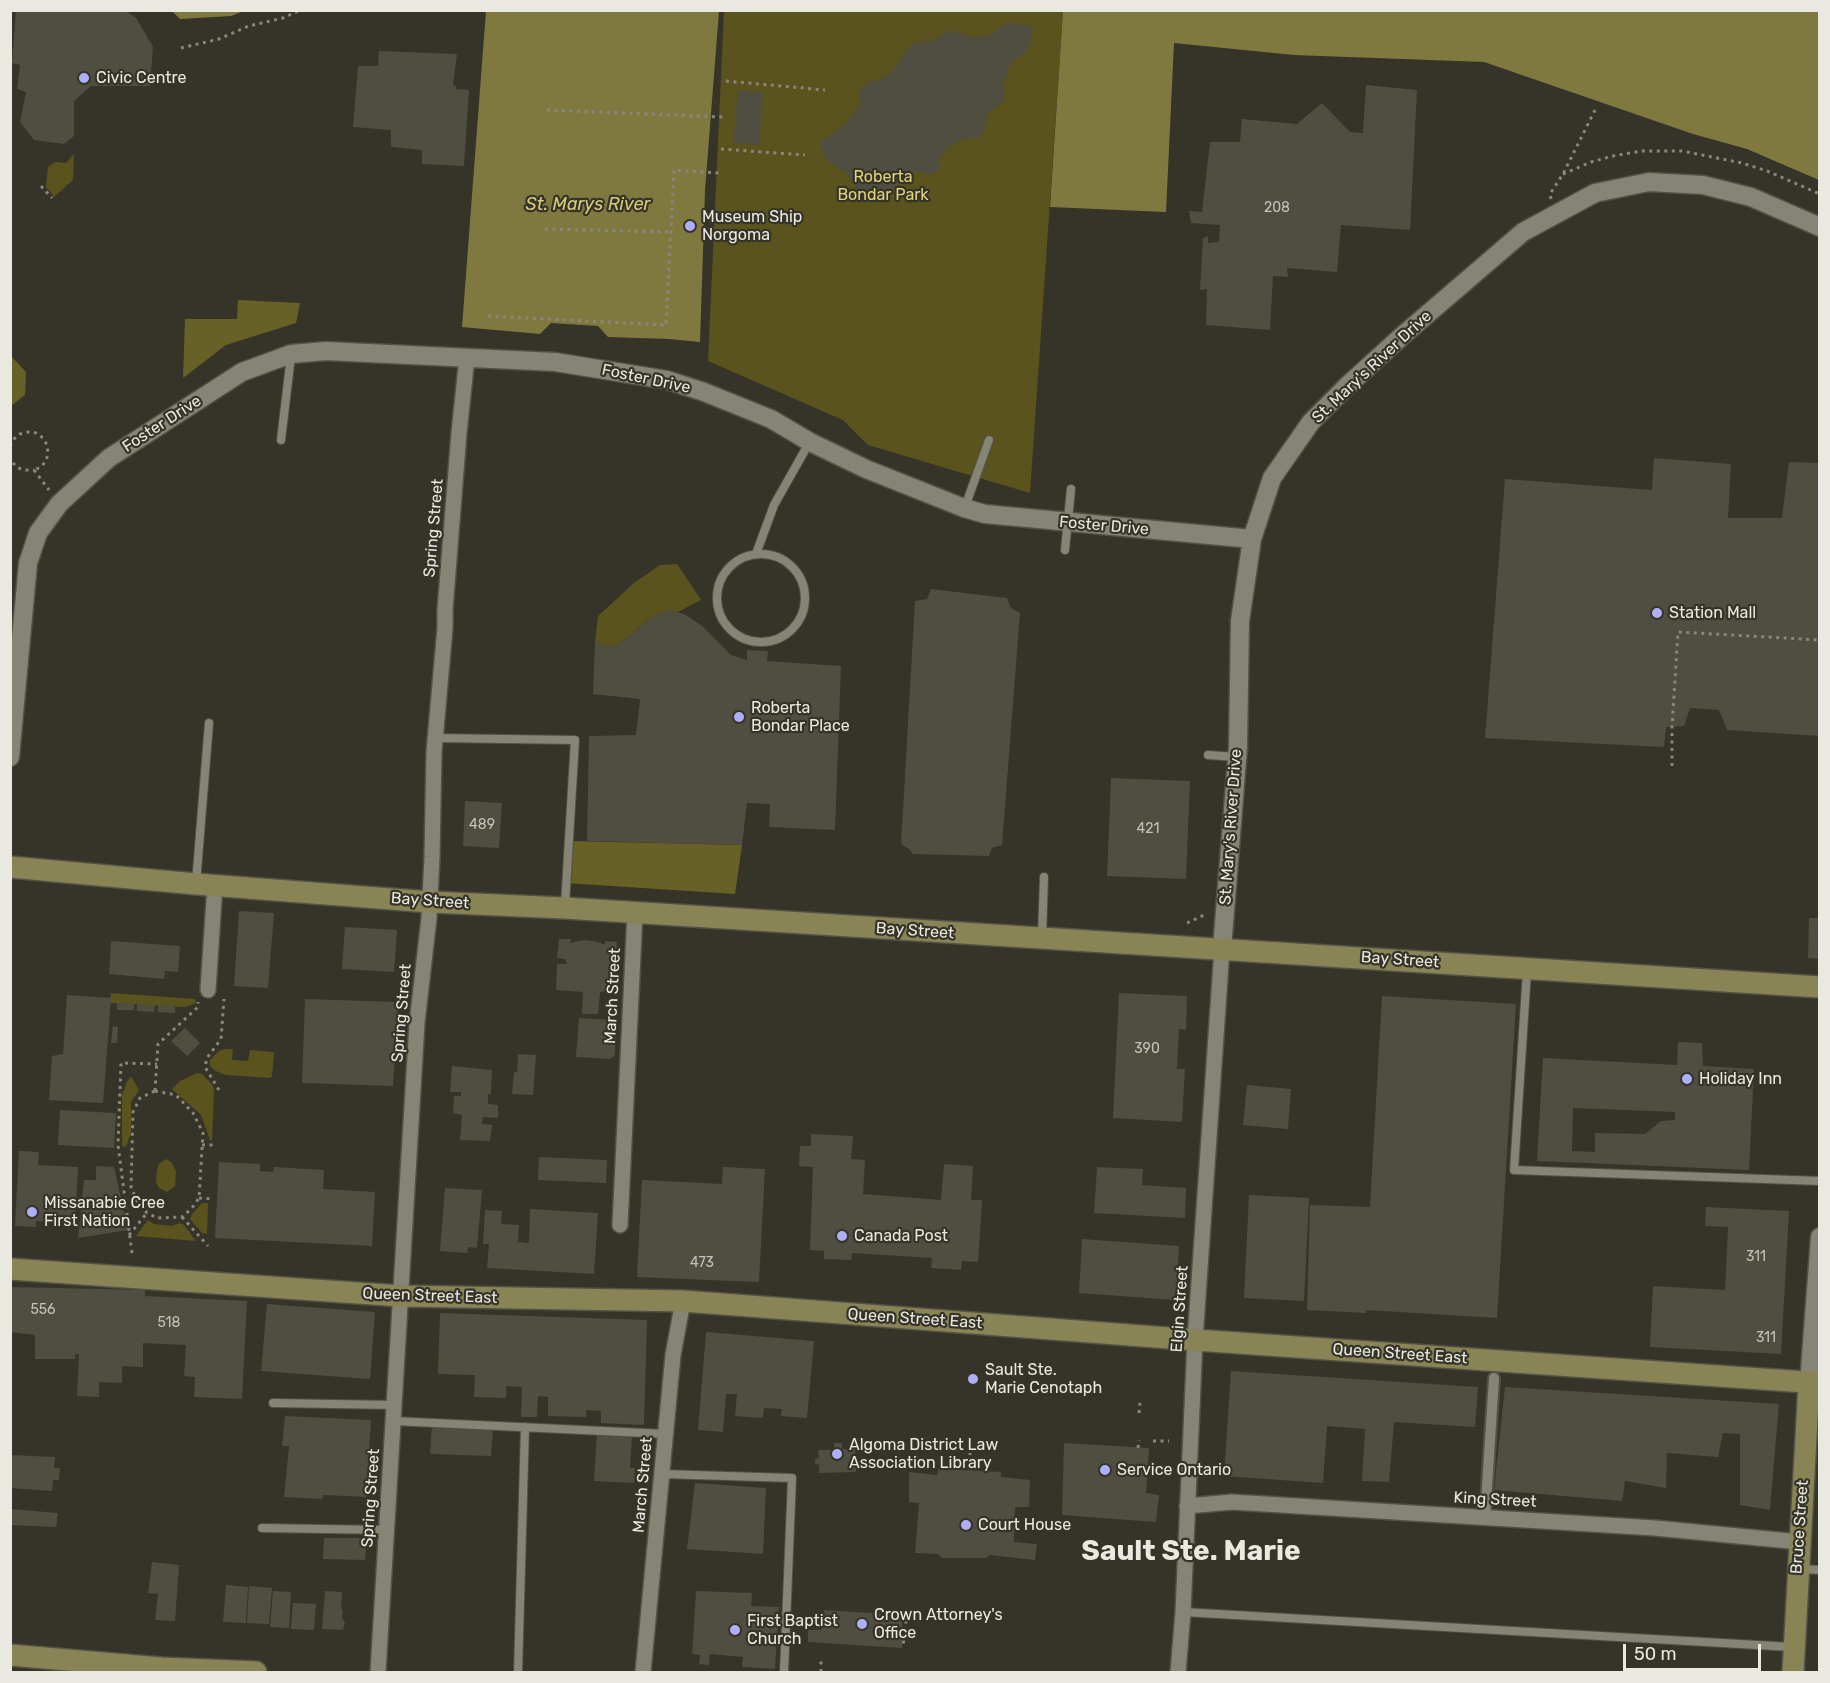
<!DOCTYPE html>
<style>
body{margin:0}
#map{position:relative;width:1830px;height:1683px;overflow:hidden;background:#363428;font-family:Rubik,sans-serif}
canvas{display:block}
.frame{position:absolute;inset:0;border:12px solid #eae9e1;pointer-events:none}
.scale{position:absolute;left:1623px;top:1644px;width:138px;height:27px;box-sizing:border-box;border:3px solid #eae9e1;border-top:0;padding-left:8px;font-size:18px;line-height:21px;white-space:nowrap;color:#eae9e1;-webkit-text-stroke:4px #363428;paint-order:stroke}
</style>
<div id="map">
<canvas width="1830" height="1683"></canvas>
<div class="frame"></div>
<div class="scale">50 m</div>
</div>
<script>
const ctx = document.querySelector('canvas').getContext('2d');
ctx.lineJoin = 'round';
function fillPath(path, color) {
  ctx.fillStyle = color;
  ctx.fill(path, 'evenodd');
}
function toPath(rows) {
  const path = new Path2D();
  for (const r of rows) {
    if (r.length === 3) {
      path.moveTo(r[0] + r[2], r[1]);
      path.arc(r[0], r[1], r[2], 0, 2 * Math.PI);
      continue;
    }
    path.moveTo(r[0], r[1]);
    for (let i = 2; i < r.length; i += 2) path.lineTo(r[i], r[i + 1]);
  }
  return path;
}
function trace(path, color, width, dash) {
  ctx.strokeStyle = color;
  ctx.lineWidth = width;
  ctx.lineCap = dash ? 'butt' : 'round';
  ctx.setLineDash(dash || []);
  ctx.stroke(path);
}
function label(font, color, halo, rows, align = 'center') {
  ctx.font = font + ' Rubik,sans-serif';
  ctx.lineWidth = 4.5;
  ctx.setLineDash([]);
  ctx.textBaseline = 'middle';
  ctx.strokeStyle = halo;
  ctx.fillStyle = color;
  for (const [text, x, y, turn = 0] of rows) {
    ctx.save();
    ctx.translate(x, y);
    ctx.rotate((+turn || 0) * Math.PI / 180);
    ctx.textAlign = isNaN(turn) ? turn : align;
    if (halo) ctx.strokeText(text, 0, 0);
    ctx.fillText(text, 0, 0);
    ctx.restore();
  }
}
const green = toPath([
 [724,11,1063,11,1030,493,868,445,843,420,708,361],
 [74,154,73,180,54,197,46,187,48,167,55,162,66,163],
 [677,564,701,600,678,612,671,611,653,616,618,645,607,647,595,642,598,616,634,583,660,565],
 [111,993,195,999,196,1003,185,1007,110,1003],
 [225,1049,233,1049,232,1060,248,1061,250,1050,272,1052,274,1053,272,1076,270,1078,225,1075,216,1071,210,1066,210,1060,219,1051],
 [197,1073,202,1074,212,1084,214,1090,212,1141,210,1140,201,1115,172,1089,180,1081],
 [131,1076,139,1090,131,1102,131,1133,126,1147,122,1146,122,1095,127,1082],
 [166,1159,171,1162,176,1171,175,1186,167,1192,159,1188,156,1182,157,1169,159,1164],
 [202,1203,208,1203,207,1234,202,1233,190,1219,192,1214],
 [148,1220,154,1224,171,1226,180,1223,184,1225,196,1241,136,1236]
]);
const forest = toPath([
 [238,300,300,303,296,323,226,345,183,378,185,319,237,319],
 [11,356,26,372,25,395,11,406],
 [569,841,742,845,735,894,566,883]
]);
const water = toPath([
 [172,11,244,11,231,16,180,19],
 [486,11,719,11,705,190,700,342,669,339,608,337,598,326,551,323,540,334,462,327],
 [1063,11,1819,11,1819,180,1747,149,1693,134,1484,62,1294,55,1174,43,1166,212,1050,207]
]);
const building = toPath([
 [16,10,125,10,136,18,153,47,150,86,91,86,74,101,74,136,64,144,34,140,20,122,26,92,17,89,20,65,12,63],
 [1007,22,1033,27,1028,50,1011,63,1003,83,1005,95,1003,102,988,113,984,131,979,138,966,138,951,145,939,158,939,170,931,175,916,171,906,174,880,203,858,197,854,183,846,172,827,161,820,142,845,124,859,107,860,90,868,82,885,77,896,67,908,48,916,42,932,41,947,32,955,31,970,37,988,36],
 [379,51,457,54,453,85,456,86,456,89,469,90,464,166,422,164,422,150,391,147,391,130,353,127,358,66,378,66],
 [1366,85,1417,90,1410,230,1341,225,1337,272,1287,268,1288,277,1273,276,1270,330,1206,325,1207,289,1200,290,1203,238,1208,236,1208,243,1219,242,1220,225,1191,223,1189,211,1202,212,1210,142,1240,142,1242,119,1297,124,1322,103,1350,132,1363,133],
 [738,91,763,93,759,145,733,143],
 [1654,458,1731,464,1728,518,1782,518,1789,462,1820,463,1820,736,1727,730,1719,710,1690,708,1684,726,1666,727,1664,747,1485,738,1505,479,1652,490],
 [931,589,1007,598,1011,608,1020,613,1002,845,992,848,989,856,913,854,909,849,901,844,915,601,927,599],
 [671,610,686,615,702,626,731,655,747,660,747,650,768,651,767,661,841,666,835,830,769,827,770,804,747,803,742,845,587,841,589,736,636,735,640,699,593,694,595,642,607,647,618,645,653,616],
 [1111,778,1190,781,1186,879,1107,876],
 [465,801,502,803,499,848,463,846],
 [239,911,274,913,268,988,234,986],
 [1809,918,1820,918,1820,959,1808,958],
 [345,927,397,930,394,972,342,969],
 [559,939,571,939,570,943,583,940,594,941,603,944,605,944,605,941,617,942,614,982,613,987,608,991,600,992,598,1014,582,1014,583,992,556,990,557,964,567,964,565,959,557,958],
 [111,941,180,946,178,972,165,971,164,979,109,974],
 [1119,993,1187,996,1186,1030,1179,1029,1177,1069,1185,1069,1182,1122,1113,1118],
 [67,995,111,998,103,1103,49,1100,52,1056,63,1054],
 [1382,996,1516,1004,1497,1318,1366,1310,1366,1313,1307,1310,1310,1205,1370,1207],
 [305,999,398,1002,393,1086,302,1083],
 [117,1003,134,1004,134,1010,117,1010],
 [137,1004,155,1005,154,1012,137,1011],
 [158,1005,175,1006,175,1013,158,1012],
 [579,1018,613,1020,616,1024,615,1055,610,1059,576,1057],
 [113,1026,118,1027,117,1043,111,1043],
 [185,1028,200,1043,187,1056,171,1041],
 [1678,1042,1702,1043,1703,1066,1754,1069,1749,1170,1537,1161,1543,1058,1677,1065],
 [1573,1108,1675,1112,1675,1120,1661,1121,1645,1134,1595,1133,1595,1152,1572,1151],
 [518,1054,536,1055,533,1095,512,1094,514,1072,517,1072],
 [452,1066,492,1070,491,1094,488,1094,488,1104,498,1105,498,1118,483,1117,482,1124,492,1125,490,1141,460,1140,462,1115,453,1113,454,1096,461,1096,461,1092,450,1092],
 [1247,1085,1291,1089,1288,1129,1243,1125],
 [60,1110,116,1113,114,1148,58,1145],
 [811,1134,853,1136,851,1159,865,1160,863,1194,941,1200,944,1164,973,1166,971,1200,982,1200,978,1262,962,1261,961,1270,931,1268,932,1258,852,1253,851,1260,824,1259,824,1251,810,1250,813,1167,799,1166,800,1146,811,1146],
 [19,1151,39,1152,38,1165,78,1167,75,1223,36,1221,36,1227,15,1226],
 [539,1157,607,1160,606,1183,538,1180],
 [219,1162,260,1164,260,1171,273,1172,274,1167,324,1170,323,1189,375,1192,372,1246,215,1238],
 [96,1166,114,1167,128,1230,78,1238,84,1180,96,1180],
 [723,1167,765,1169,759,1282,637,1277,642,1180,722,1184],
 [1097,1167,1143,1169,1142,1185,1186,1188,1185,1218,1094,1213],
 [445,1188,482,1190,477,1248,468,1247,467,1253,440,1251],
 [1249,1195,1309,1198,1304,1301,1244,1298],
 [1706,1207,1789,1211,1781,1354,1650,1347,1653,1286,1725,1290,1728,1227,1705,1226],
 [530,1209,598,1213,594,1274,487,1268,489,1244,483,1244,485,1210,502,1211,501,1224,519,1225,518,1242,529,1243],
 [1082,1239,1179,1246,1176,1300,1079,1293],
 [10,1287,145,1290,145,1296,247,1301,242,1399,194,1397,195,1377,184,1376,186,1345,143,1343,143,1367,122,1366,122,1383,99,1382,99,1397,77,1396,79,1354,75,1354,75,1359,35,1359,35,1335,10,1332],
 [267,1304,375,1312,370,1379,261,1371],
 [440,1313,647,1320,644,1425,601,1423,601,1411,586,1410,586,1417,548,1416,548,1397,538,1396,537,1417,521,1417,522,1387,506,1386,506,1398,474,1397,475,1375,438,1374],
 [706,1332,814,1341,807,1418,781,1416,782,1409,764,1408,763,1418,735,1416,737,1394,726,1394,723,1432,698,1430],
 [1231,1371,1478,1387,1475,1427,1394,1422,1389,1482,1362,1481,1365,1429,1327,1426,1323,1483,1224,1476],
 [1505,1387,1779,1404,1770,1510,1740,1505,1740,1434,1723,1433,1718,1457,1667,1453,1666,1488,1625,1481,1622,1501,1494,1490],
 [285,1416,371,1420,366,1497,323,1495,322,1499,284,1497,289,1446,282,1446],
 [432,1425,493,1428,491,1456,430,1454],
 [597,1434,632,1435,630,1468,635,1468,634,1483,594,1481],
 [834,1443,842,1443,842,1449,855,1449,856,1472,819,1473,819,1464,815,1465,815,1459,819,1458,818,1450,834,1450],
 [1064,1443,1149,1448,1146,1493,1159,1495,1156,1522,1062,1515],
 [10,1455,55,1457,54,1468,60,1468,59,1480,53,1480,52,1491,10,1488],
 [938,1469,1001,1472,1001,1477,1030,1480,1029,1507,1015,1507,1014,1542,1037,1544,1035,1560,990,1555,986,1558,942,1558,938,1554,915,1553,919,1503,909,1502,909,1472,937,1475],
 [695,1483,766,1488,763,1554,687,1549],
 [10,1509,58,1513,56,1527,10,1525],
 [324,1538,367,1538,365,1560,323,1559],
 [152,1562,179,1565,175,1621,155,1620,158,1594,148,1593],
 [226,1585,248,1587,246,1623,223,1622],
 [249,1586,272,1588,269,1624,247,1623],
 [273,1591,291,1592,289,1628,270,1627],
 [325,1591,342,1592,341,1608,343,1611,342,1617,345,1623,343,1630,322,1629],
 [696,1591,752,1593,751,1606,779,1607,775,1669,742,1667,743,1657,710,1654,709,1665,699,1664,700,1655,692,1654],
 [293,1603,316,1604,314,1630,291,1629],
 [824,1610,902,1615,902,1648,808,1642,808,1630,821,1630]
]);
const path = toPath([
 [181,48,219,39,249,26,283,18,300,10],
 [726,81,825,90],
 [547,110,723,117],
 [721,149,805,155],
 [1563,174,1591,162,1613,156,1642,151,1682,151,1742,163,1767,171,1820,194],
 [41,186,52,198],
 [1551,199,1550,194,1563,174,1596,108],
 [545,229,671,232],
 [488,316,666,325,674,170,720,173],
 [10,446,14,439,20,434,28,432,36,433,43,438,47,445,48,453,46,461,41,467,34,470],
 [10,456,12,462,18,468,26,470,34,470],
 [34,470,49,490],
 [1672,766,1672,727,1678,632,1820,640],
 [1187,923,1204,915],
 [219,1090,205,1067,207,1058,221,1039,224,999],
 [155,1091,176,1095,193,1113,203,1133,199,1198,192,1208,182,1217,158,1218,147,1213,137,1201,131,1187,133,1112,140,1098,155,1091],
 [155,1091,158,1044,198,1007,198,1002],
 [202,1145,216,1145],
 [199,1198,212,1199],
 [182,1217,208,1246],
 [129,1235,147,1213],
 [132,1253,118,1145,121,1063,157,1064],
 [1139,1413,1140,1403],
 [1153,1441,1169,1441],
 [1138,1448,1139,1440],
 [970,1470,970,1453],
 [902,1642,906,1642,906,1617],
 [821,1672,821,1660]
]);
const service = toPath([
 [281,440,291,356],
 [965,507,989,440],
 [1065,550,1071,489],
 [761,598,44],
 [756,554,774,505,809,443],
 [436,738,575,740,565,905],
 [1208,755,1237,757],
 [196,883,209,723],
 [1042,936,1044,877],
 [1527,971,1514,1170,1820,1181],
 [273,1403,394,1405],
 [393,1421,666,1434],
 [662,1474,792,1478,784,1672],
 [262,1528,387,1530],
 [1800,1569,1820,1570],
 [1183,1612,1792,1647],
 [518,1672,525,1427]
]);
const pedestrian = toPath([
 [1485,1518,1494,1378]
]);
const minor = toPath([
 [208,990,215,885],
 [620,1225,635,913],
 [1187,1506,1232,1502,1655,1528,1800,1542],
 [378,1672,417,1023,429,918,432,857,434,752,445,628,445,610,459,433,467,357],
 [643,1672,673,1355,683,1301],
 [1178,1672,1183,1612,1195,1340,1222,949]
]);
const tertiary = toPath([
 [10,757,28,563,38,533,59,504,109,458,242,372,291,354,326,351,555,362,667,380,704,392,771,419,810,442,866,469,964,508,985,514,1252,539],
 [1222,949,1238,747,1240,621,1252,539,1272,478,1311,422,1348,385,1402,336,1523,232,1595,193,1649,182,1703,185,1751,197,1820,227],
 [1809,1383,1820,1237]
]);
const secondary = toPath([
 [10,867,196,884,430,902,564,908,1820,987],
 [10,1269,401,1296,683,1301,1195,1340,1820,1383],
 [10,1655,161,1668,256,1672],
 [1793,1672,1809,1383]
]);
const markers = [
 [84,78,6,"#adaffb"],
 [690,226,6,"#adaffb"],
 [1657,613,6,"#adaffb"],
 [739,717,6,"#adaffb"],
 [1687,1079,6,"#adaffb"],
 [32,1212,6,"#adaffb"],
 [842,1236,6,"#adaffb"],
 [973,1379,6,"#adaffb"],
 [837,1454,6,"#adaffb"],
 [1105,1470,6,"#adaffb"],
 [966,1525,6,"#adaffb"],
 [862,1624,6,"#adaffb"],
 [735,1630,6,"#adaffb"]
];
const numberNames = [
 ["208",1277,208],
 ["489",482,825],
 ["421",1148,829],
 ["390",1147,1049],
 ["311",1756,1257],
 ["473",702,1263],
 ["556",43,1310],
 ["518",169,1323],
 ["311",1766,1338]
];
const poiNames = [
 ["Civic Centre",96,78],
 ["Museum Ship",702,217],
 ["Norgoma",702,235],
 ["Station Mall",1669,613],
 ["Roberta",751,708],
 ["Bondar Place",751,726],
 ["Holiday Inn",1699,1079],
 ["Missanabie Cree",44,1203],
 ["First Nation",44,1221],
 ["Canada Post",854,1236],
 ["Sault Ste.",985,1370],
 ["Marie Cenotaph",985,1388],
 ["Algoma District Law",849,1445],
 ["Association Library",849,1463],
 ["Service Ontario",1117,1470],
 ["Court House",978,1525],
 ["Crown Attorney's",874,1615],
 ["Office",874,1633],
 ["First Baptist",747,1621],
 ["Church",747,1639]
];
const parkNames = [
 ["Roberta",883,177],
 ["Bondar Park",883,195]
];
const streetNames = [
 ["St. Mary's River Drive",1372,367,-43],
 ["Foster Drive",646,379,12],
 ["Foster Drive",162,424,-33],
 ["Foster Drive",1104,526,5],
 ["Spring Street",434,528,-85],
 ["St. Mary's River Drive",1231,827,-86],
 ["Bay Street",430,901,4],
 ["Bay Street",915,931,4],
 ["Bay Street",1400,960,4],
 ["March Street",613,996,-87],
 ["Spring Street",402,1013,-85],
 ["Queen Street East",430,1296,2],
 ["Elgin Street",1180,1309,-86],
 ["Queen Street East",915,1319,4],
 ["Queen Street East",1400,1354,4],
 ["March Street",643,1485,-85],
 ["Spring Street",371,1498,-86],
 ["King Street",1495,1500,3],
 ["Bruce Street",1800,1527,-86]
];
const waterNames = [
 ["St. Marys River",588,205]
];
const townNames = [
 ["Sault Ste. Marie",1191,1552]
];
fillPath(green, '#5a531d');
fillPath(forest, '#686127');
fillPath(water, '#80793f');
fillPath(building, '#4f4e40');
trace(service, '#525146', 10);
trace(pedestrian, '#525146', 14);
trace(minor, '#525146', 18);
trace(tertiary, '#525146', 21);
trace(secondary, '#525146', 24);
trace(path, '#89877d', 3, [3, 4.5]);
trace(service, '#858475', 8);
trace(pedestrian, '#858475', 10);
trace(minor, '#858475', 15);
trace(tertiary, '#858475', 18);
trace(secondary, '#888455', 21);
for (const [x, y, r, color] of markers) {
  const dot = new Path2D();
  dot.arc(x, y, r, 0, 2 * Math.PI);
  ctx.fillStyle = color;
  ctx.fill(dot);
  trace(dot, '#363428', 2);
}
label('14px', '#c3c2b9', null, numberNames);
label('16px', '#eae9e1', '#363428', poiNames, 'left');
label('16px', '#ddd37c', '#363428', parkNames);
label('16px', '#eae9e1', '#363428', streetNames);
label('italic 18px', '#d8cd77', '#363428', waterNames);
label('bold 28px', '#eae9e1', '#363428', townNames);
</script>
